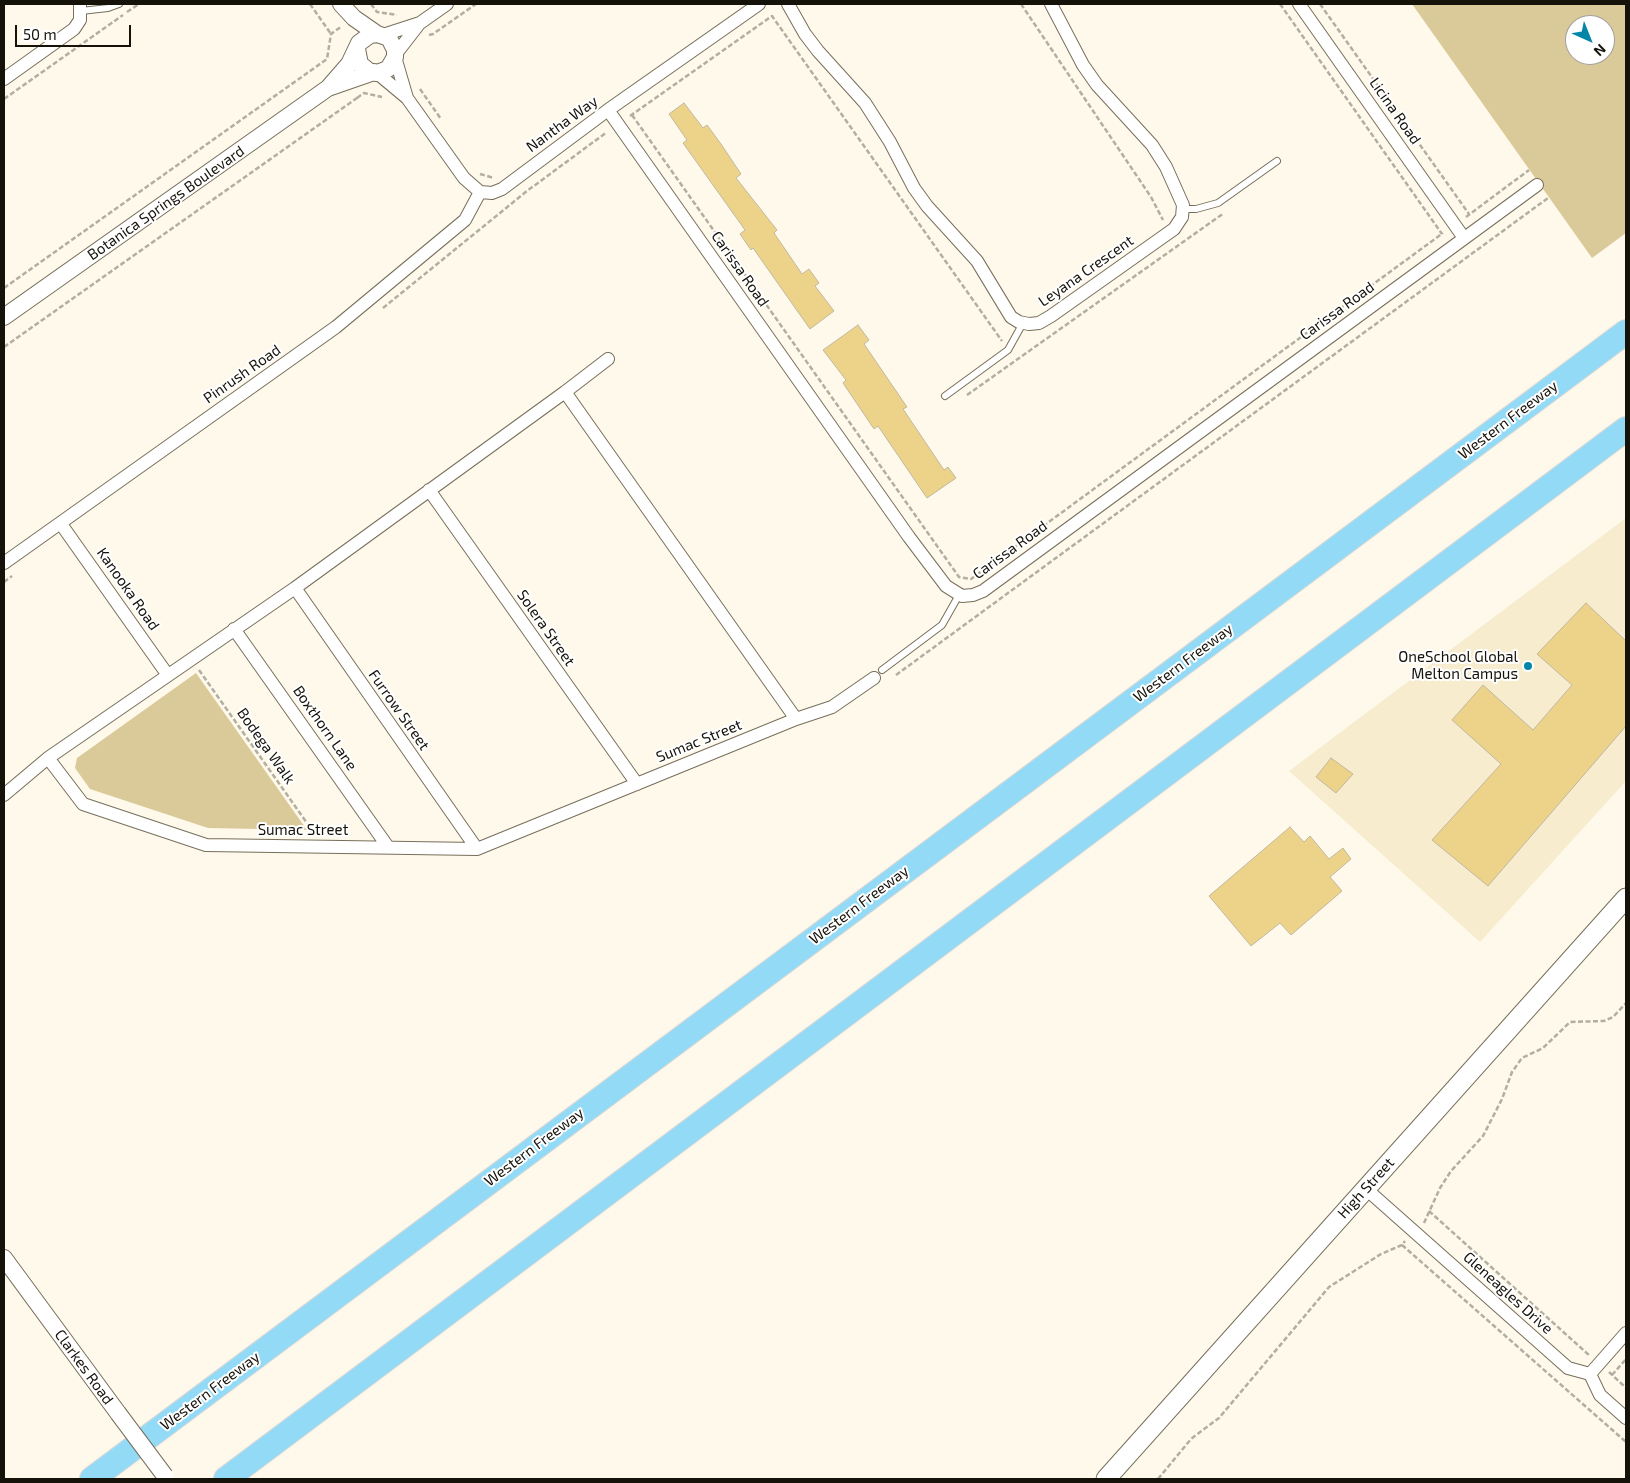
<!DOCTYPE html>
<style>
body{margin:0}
#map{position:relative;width:1630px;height:1483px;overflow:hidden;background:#fef9ea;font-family:"Exo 2",sans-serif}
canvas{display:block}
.frame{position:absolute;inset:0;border:5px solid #15120a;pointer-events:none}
.north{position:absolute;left:1565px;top:15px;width:50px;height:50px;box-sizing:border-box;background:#fff;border:1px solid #a1a09d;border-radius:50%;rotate:136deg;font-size:14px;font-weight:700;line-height:20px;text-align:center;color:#15120a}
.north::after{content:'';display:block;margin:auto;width:18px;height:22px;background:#0486a9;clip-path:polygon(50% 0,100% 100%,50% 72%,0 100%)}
.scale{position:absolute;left:15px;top:25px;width:116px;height:22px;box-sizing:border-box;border:2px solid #15120a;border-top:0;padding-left:6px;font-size:15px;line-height:18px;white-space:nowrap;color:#15120a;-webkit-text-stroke:4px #fff;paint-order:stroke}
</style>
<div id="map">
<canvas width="1630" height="1483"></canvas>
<div class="frame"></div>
<div class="north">N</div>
<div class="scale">50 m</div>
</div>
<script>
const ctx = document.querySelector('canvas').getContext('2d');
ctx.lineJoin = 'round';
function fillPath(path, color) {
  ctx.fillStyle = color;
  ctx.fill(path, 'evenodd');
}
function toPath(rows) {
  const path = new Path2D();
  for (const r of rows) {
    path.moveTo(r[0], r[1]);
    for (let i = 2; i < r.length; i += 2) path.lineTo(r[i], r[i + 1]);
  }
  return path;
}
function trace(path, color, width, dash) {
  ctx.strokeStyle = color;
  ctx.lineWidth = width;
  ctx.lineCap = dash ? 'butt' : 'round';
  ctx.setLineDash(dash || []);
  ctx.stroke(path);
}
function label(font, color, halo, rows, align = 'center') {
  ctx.font = font + ' "Exo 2",sans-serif';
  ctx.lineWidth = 4;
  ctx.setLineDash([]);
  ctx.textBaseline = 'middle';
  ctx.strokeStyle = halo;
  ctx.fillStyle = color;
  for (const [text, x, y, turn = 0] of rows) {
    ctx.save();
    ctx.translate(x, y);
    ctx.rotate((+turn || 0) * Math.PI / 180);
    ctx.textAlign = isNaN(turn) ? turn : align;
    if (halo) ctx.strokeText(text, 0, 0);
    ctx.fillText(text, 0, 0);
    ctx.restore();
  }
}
const built = toPath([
 [1626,518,1626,781,1480,942,1289,771]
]);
const green = toPath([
 [1412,4,1626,4,1626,233,1592,258],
 [1575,25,1605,25,1605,55,1575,55],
 [196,673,307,830,208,828,90,789,75,768,77,758]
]);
const building = toPath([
 [684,103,703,128,707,125,721,144,741,174,736,178,777,230,774,233,802,274,809,269,819,283,815,286,834,311,810,329,753,248,751,250,740,234,745,230,683,143,687,140,669,114,684,103],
 [858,325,869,340,864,344,907,407,903,409,944,470,948,467,956,478,927,498,878,426,874,429,843,383,846,380,823,350,858,325],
 [1586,603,1626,641,1626,726,1488,886,1432,840,1501,764,1452,720,1483,685,1533,730,1572,685,1537,654,1586,603],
 [1331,758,1353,774,1336,793,1316,777,1331,758],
 [1290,827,1304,842,1310,836,1329,859,1343,848,1351,859,1330,877,1342,891,1291,935,1280,923,1251,946,1209,896,1290,827]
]);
const path = toPath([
 [310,4,331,34],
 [371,4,377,12,397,15],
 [1021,4,1151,197,1163,220],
 [1280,4,1442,234],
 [1320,4,1469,214],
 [127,12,139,4],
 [429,35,433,34,476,4],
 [420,89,441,119],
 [357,98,364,93,382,97],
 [4,99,123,15],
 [632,115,959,577,971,579,1443,233],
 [630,116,772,16,1002,341],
 [480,174,494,178],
 [1466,217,1529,170],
 [4,288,327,59,331,34,342,26],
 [383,308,527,191,607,132],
 [4,347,357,98],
 [967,395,1224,213],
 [4,582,12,576],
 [199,670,314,833],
 [896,675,1548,198],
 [1429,1211,1590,1356],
 [1424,1223,1440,1188,1451,1171,1483,1136,1502,1099,1512,1072,1522,1058,1543,1048,1570,1022,1604,1021,1613,1017,1626,1003],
 [1402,1245,1626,1442],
 [1609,1372,1626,1388],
 [1612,1375,1626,1359],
 [1158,1479,1191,1439,1219,1418,1329,1287,1381,1254,1402,1245,1405,1241]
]);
const service = toPath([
 [81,11,108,8,119,4],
 [1182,209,1196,209,1218,203,1277,161],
 [945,396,1008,350,1023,323],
 [882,670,942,625,959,595]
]);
const minor = toPath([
 [788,4,805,34,818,51,865,103,890,142,914,188,927,206,977,261,1011,317,1019,322,1029,324,1039,323,1051,316,1174,229,1182,217,1183,205,1166,167,1152,145,1097,85,1083,65,1051,4],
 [1299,4,1464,238],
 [383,35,420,23,447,4],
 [395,55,419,24],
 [395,57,407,98],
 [377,73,407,98,464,178,480,192,492,193,502,189,608,110,759,4],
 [4,79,74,29,80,20,80,4],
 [608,110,909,537,946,586,962,596,973,595,983,591,1537,185],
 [565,392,796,719,477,849,206,845,83,804,48,758,295,588,565,392],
 [565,392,608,359],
 [429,490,637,784],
 [61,524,167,674],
 [4,563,336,327,465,220,480,192],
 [295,588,477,849],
 [234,629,388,847],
 [796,719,832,707,874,678],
 [4,795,48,758],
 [1365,1188,1568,1368,1590,1374,1600,1395,1626,1418],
 [1590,1374,1626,1333]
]);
const tertiary = toPath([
 [341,4,354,18,377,34],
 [329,87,349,64,359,43,370,35,377,34,389,38,395,50,395,57,388,69,377,73,370,72,360,64,357,49],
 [4,317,328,88,374,72],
 [4,1258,118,1413]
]);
const secondary = toPath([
 [1106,1479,1626,898]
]);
const motorway = toPath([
 [92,1479,1626,332],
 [226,1479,1626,429]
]);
const tertiaryBridge = toPath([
 [118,1413,165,1476]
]);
const markers = [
 [1528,666,5,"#0486a9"]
];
const streetNames = [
 ["Licina Road",1395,111,55],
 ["Nantha Way",562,124,-36],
 ["Botanica Springs Boulevard",166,203,-35],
 ["Carissa Road",740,269,55],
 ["Leyana Crescent",1086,271,-35],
 ["Carissa Road",1337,311,-36],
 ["Pinrush Road",242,374,-35],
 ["Western Freeway",1508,420,-37],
 ["Carissa Road",1010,550,-36],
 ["Kanooka Road",128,589,55],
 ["Solera Street",546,628,55],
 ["Western Freeway",1183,663,-37],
 ["Furrow Street",399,710,55],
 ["Boxthorn Lane",325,728,55],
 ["Sumac Street",699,741,-22],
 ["Bodega Walk",266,746,55],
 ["Sumac Street",303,830],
 ["Western Freeway",859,905,-37],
 ["Western Freeway",534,1147,-37],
 ["High Street",1366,1188,-48],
 ["Gleneagles Drive",1508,1293,42],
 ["Clarkes Road",84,1367,54],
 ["Western Freeway",210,1391,-37]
];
const poiNames = [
 ["OneSchool Global",1518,657],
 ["Melton Campus",1518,674]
];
fillPath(built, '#f7eccd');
fillPath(green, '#dac999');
fillPath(building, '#edd28a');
trace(building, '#c0b8a1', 1);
trace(service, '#776f5b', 8);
trace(minor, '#776f5b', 14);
trace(tertiary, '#776f5b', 18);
trace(secondary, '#776f5b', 21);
trace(motorway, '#dad9d8', 26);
trace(path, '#b2aea1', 2.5, [5, 2.5]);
trace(service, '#fff', 6);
trace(minor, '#fff', 12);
trace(tertiary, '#fff', 16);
trace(secondary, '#fff', 19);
trace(motorway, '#93daf6', 24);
trace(tertiaryBridge, '#776f5b', 18, []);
trace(tertiaryBridge, '#fff', 16);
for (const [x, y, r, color] of markers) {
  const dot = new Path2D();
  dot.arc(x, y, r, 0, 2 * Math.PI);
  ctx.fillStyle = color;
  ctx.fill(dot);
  trace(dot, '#fff', 2);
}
label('15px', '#15120a', '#fff', streetNames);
label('15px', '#15120a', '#fff', poiNames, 'right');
</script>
